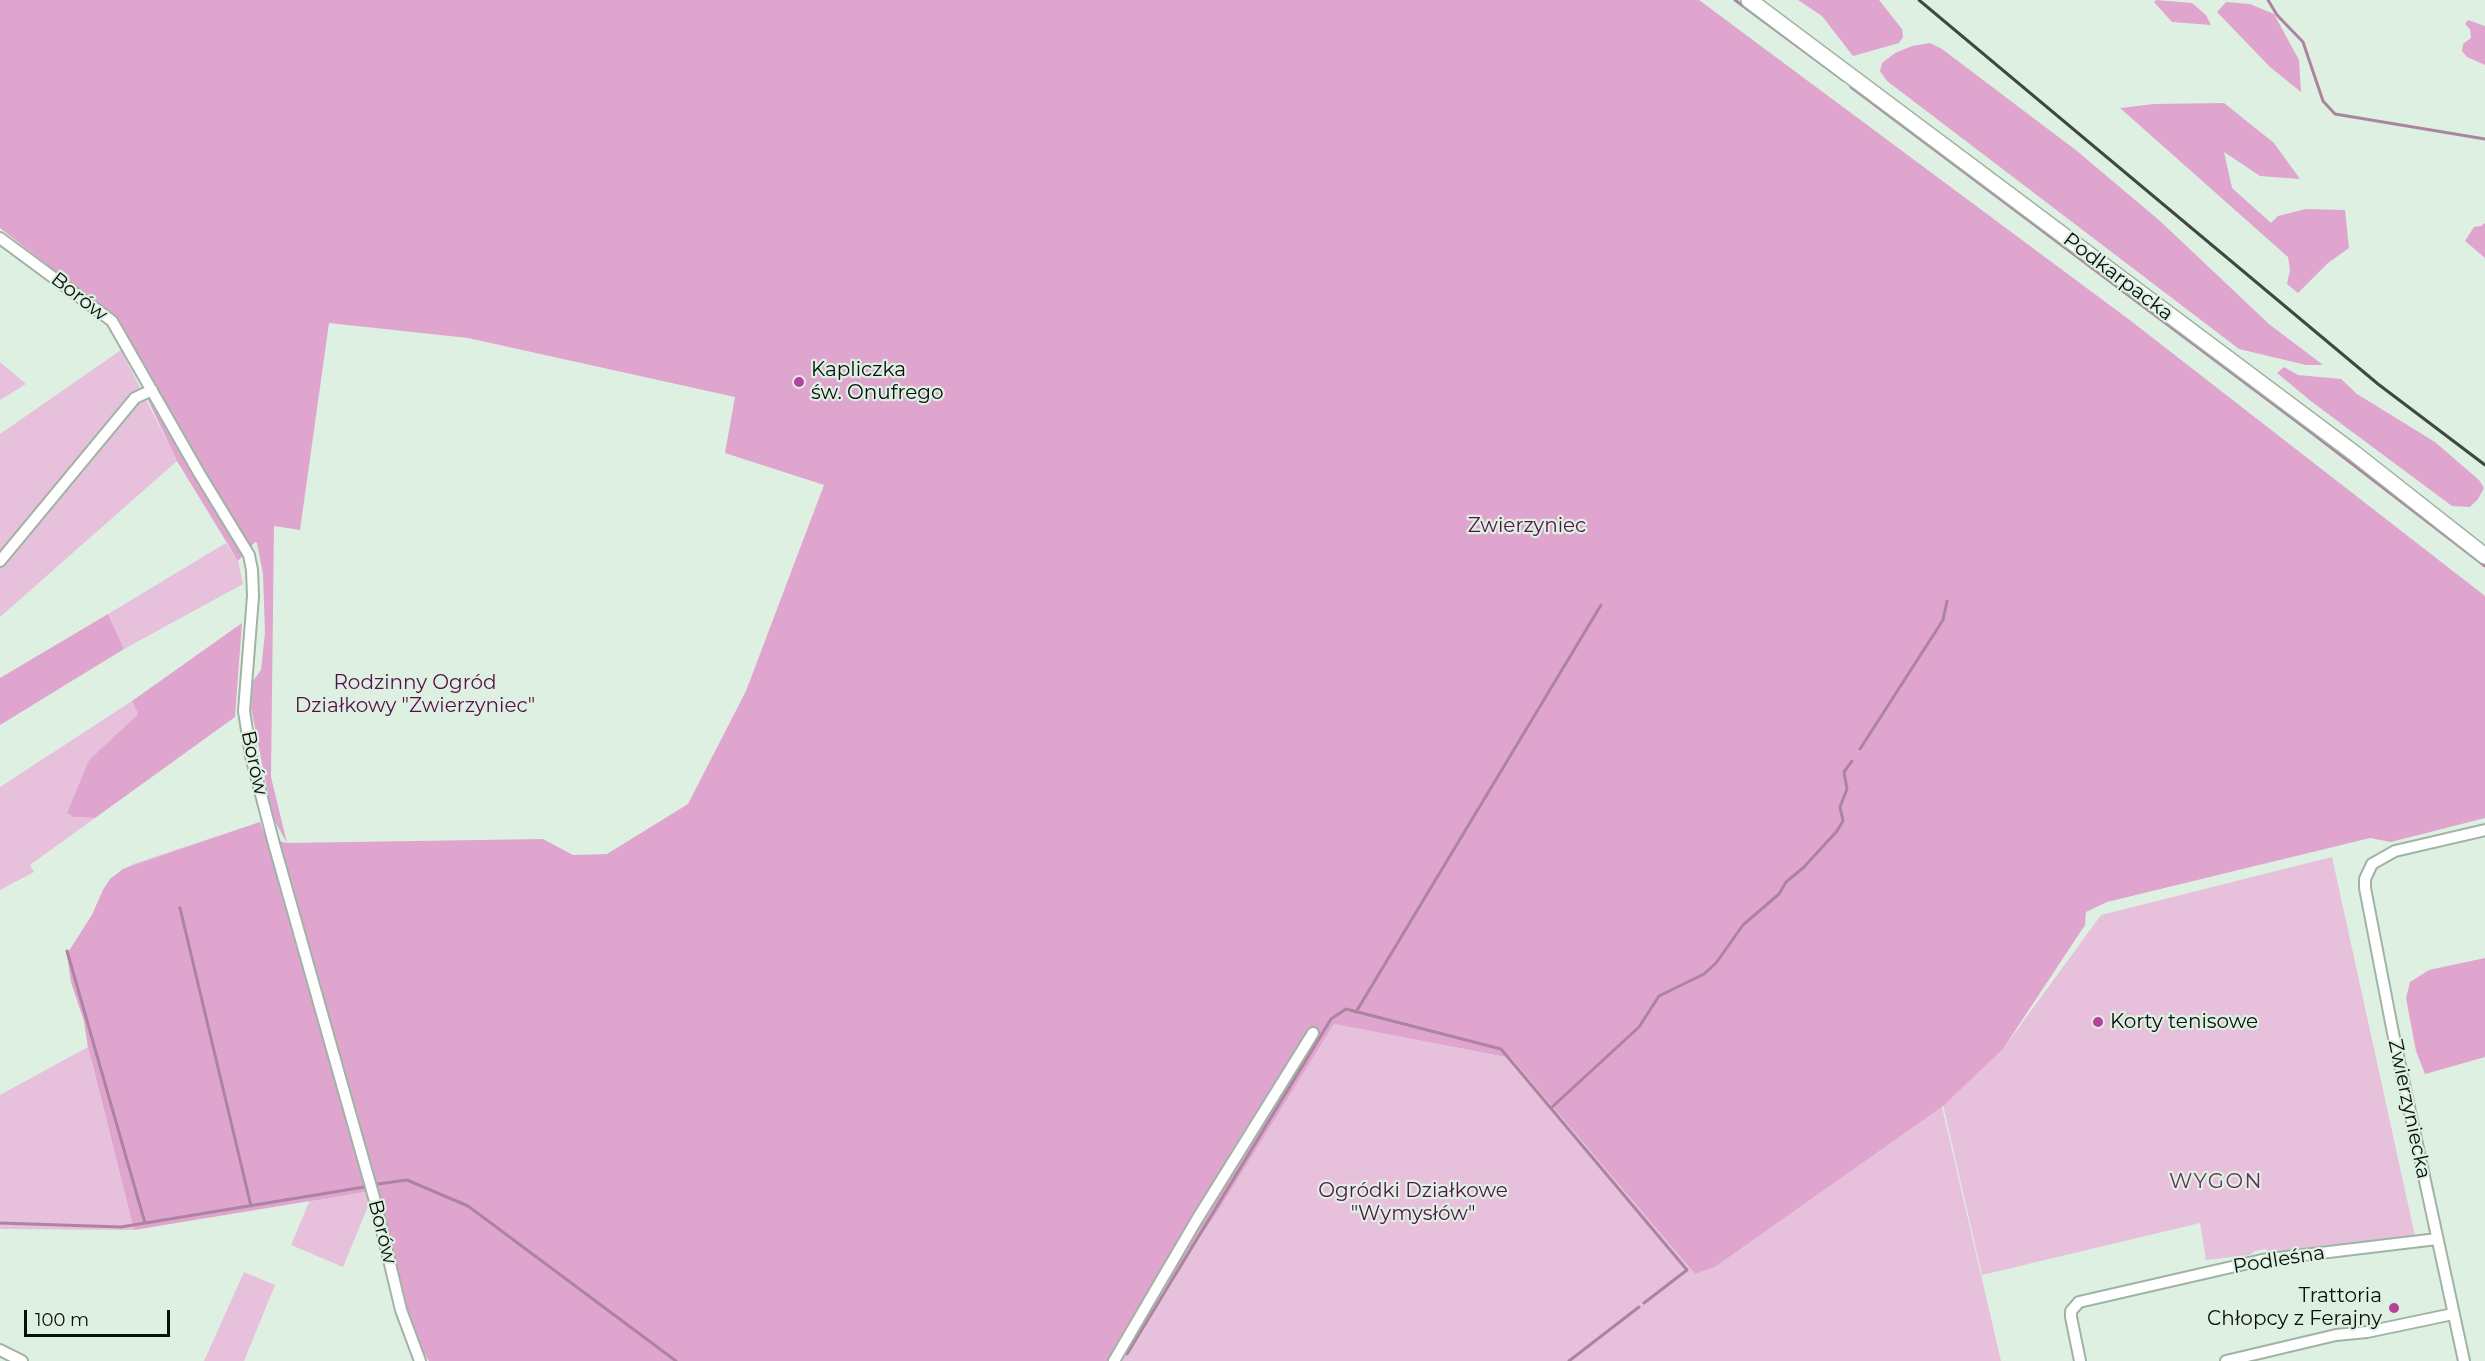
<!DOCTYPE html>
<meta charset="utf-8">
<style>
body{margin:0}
#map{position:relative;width:2485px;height:1361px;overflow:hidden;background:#ddf0e2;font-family:Montserrat,sans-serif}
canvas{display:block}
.scale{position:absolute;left:24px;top:1310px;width:146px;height:27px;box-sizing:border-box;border:3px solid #080e0a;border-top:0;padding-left:8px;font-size:18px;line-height:21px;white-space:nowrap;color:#080e0a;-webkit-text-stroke:4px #ddf0e2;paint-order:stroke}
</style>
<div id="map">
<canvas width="2485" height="1361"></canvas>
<div class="scale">100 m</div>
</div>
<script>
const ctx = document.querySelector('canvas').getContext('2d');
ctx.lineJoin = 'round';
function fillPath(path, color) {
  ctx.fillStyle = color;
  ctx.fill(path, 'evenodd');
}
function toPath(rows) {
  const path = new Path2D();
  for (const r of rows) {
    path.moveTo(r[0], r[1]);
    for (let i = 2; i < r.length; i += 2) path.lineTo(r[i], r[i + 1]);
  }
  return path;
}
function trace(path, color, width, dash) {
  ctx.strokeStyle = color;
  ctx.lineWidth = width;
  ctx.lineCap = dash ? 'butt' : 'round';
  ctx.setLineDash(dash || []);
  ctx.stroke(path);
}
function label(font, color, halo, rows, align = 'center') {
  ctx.font = font + ' Montserrat,sans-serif';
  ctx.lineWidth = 4.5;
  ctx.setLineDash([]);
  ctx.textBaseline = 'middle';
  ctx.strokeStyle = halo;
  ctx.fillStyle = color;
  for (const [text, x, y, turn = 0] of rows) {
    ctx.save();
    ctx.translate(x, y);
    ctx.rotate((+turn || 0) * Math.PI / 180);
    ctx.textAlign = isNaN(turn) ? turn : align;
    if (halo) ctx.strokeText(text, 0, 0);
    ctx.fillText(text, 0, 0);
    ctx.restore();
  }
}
const green = toPath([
 [121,350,177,461,0,617,0,434],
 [0,362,26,384,0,400],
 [226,543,238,561,243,584,124,649,108,614],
 [132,701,138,714,89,760,80,784,74,817,95,818,30,865,34,872,0,890,0,787],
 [260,822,91,1060,134,1230,0,1229,0,1095,88,1047,84,1021,71,982,67,954,92,915,103,890,110,879,133,864],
 [2332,857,2415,1236,2271,1253,2265,1249,2255,1251,2250,1255,2206,1260,2200,1223,1982,1275,1943,1105,2003,1049,2101,915],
 [1334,1024,1511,1058,1695,1274,1715,1267,1942,1107,2001,1361,1115,1361,1218,1211],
 [366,1192,369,1204,343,1267,291,1245,310,1200],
 [244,1272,275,1285,244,1361,204,1361]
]);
const forest = toPath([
 [0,0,1699,0,2131,321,2485,596,2485,818,2391,842,2370,838,2107,902,2086,912,2085,925,2003,1049,1942,1107,1715,1267,1695,1274,1511,1058,1334,1024,1218,1211,1115,1361,429,1361,419,1345,400,1285,377,1190,134,1230,88,1047,84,1021,71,982,67,954,92,915,103,890,110,879,123,869,260,822,266,838,287,843,273,818,251,708,253,681,261,670,265,633,263,574,257,543,255,542,238,561,177,461,105,310,0,228],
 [329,323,468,338,735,397,725,453,824,485,746,691,688,804,607,854,573,855,543,839,287,843,271,777,274,526,300,530],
 [1798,0,1879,0,1902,29,1903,37,1899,43,1853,56,1822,16],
 [2156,0,2192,3,2206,15,2211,25,2172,22,2154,2],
 [2226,2,2250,4,2274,14,2299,60,2301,92,2270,67,2217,12],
 [2468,20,2485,26,2485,65,2467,57,2462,51,2463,44,2471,38,2470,29,2465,24],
 [1930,43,1942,49,2077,151,2160,221,2269,324,2323,365,2306,365,2239,349,1887,81,1880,71,1882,63,1895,53,1912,46],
 [2224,103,2274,143,2300,179,2260,176,2224,152,2232,188,2271,223,2278,216,2306,209,2345,210,2349,248,2328,263,2298,293,2287,284,2290,270,2288,257,2120,108,2154,104],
 [2485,223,2485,258,2465,241,2474,227,2481,226],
 [2284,367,2298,375,2341,379,2357,394,2435,442,2479,480,2484,488,2478,499,2470,507,2452,506,2312,402,2277,373],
 [108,614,124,649,0,725,0,678],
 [242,623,235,717,95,818,74,817,67,813,89,760,138,714,132,701],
 [2485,958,2485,1057,2425,1074,2416,1051,2406,998,2410,982,2429,970]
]);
const stream = toPath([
 [1735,0,1843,80],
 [2268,0,2277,15,2303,42,2323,101,2335,114,2485,139],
 [1851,87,2312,433,2485,566],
 [1860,749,1943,620,1947,601],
 [180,908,251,1206],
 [67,951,145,1223],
 [1356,1012,1601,605],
 [1551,1108,1639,1027,1659,996,1704,974,1716,963,1743,925,1779,894,1786,882,1804,867,1837,831,1843,821,1840,807,1847,789,1844,772,1852,761],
 [378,1184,407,1180,468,1206,676,1361],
 [0,1223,121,1227,364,1187],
 [1127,1354,1331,1019,1346,1009,1501,1049,1687,1270,1644,1303],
 [1569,1361,1639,1307]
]);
const street = toPath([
 [0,238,112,321,199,473,249,555,252,570,253,596,244,711,251,756,274,844,375,1201,401,1310,420,1361],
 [0,561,135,398,152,390],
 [0,1350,22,1361],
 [1114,1361,1196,1221,1313,1033],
 [2080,1361,2071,1317,2071,1311,2079,1302,2262,1260,2437,1239],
 [2226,1361,2336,1335,2367,1332,2453,1314],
 [2464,1361,2393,1033,2365,888,2365,879,2372,864,2395,851,2485,830]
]);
const secondary = toPath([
 [1749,0,2354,453,2485,556]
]);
const rail = toPath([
 [1919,0,2378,384,2485,465]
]);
const markers = [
 [799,382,6,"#b5429b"],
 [2098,1022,6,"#b5429b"],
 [2394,1308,6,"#b5429b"]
];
const streetNames = [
 ["Podkarpacka",2118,277,37],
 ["Borów",79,297,38],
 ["Borów",254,763,78],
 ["Zwierzyniecka",2409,1109,78],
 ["Borów",382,1232,76],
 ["Podleśna",2279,1260,-9]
];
const poiNames = [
 ["Kapliczka",811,370],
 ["św. Onufrego",811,393],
 ["Korty tenisowe",2110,1022],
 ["Trattoria",2382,1296,"right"],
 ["Chłopcy z Ferajny",2382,1319,"right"]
];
const parkNames = [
 ["Zwierzyniec",1527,526],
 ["Rodzinny Ogród",415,683],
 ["Działkowy \"Zwierzyniec\"",415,706],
 ["Ogródki Działkowe",1413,1191],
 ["\"Wymysłów\"",1413,1214]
];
const neighbourhoodNames = [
 ["WYGON",2216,1182]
];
fillPath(green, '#e7c1db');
fillPath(forest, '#e0a5ce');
trace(stream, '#ac84a0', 3);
trace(street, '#a0b3a5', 14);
trace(secondary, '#a0b3a5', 18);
trace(street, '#fff', 10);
trace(secondary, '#fff', 15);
trace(rail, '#3e4741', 3);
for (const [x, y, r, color] of markers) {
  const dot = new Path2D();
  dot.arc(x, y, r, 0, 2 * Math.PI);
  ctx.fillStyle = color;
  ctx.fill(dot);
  trace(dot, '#ddf0e2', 2);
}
label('20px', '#080e0a', '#ddf0e2', streetNames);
label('20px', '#080e0a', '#ddf0e2', poiNames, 'left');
label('20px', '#561047', '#ddf0e2', parkNames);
ctx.letterSpacing = '1.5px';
label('21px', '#6b315c', '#ddf0e2', neighbourhoodNames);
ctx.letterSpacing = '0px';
</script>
